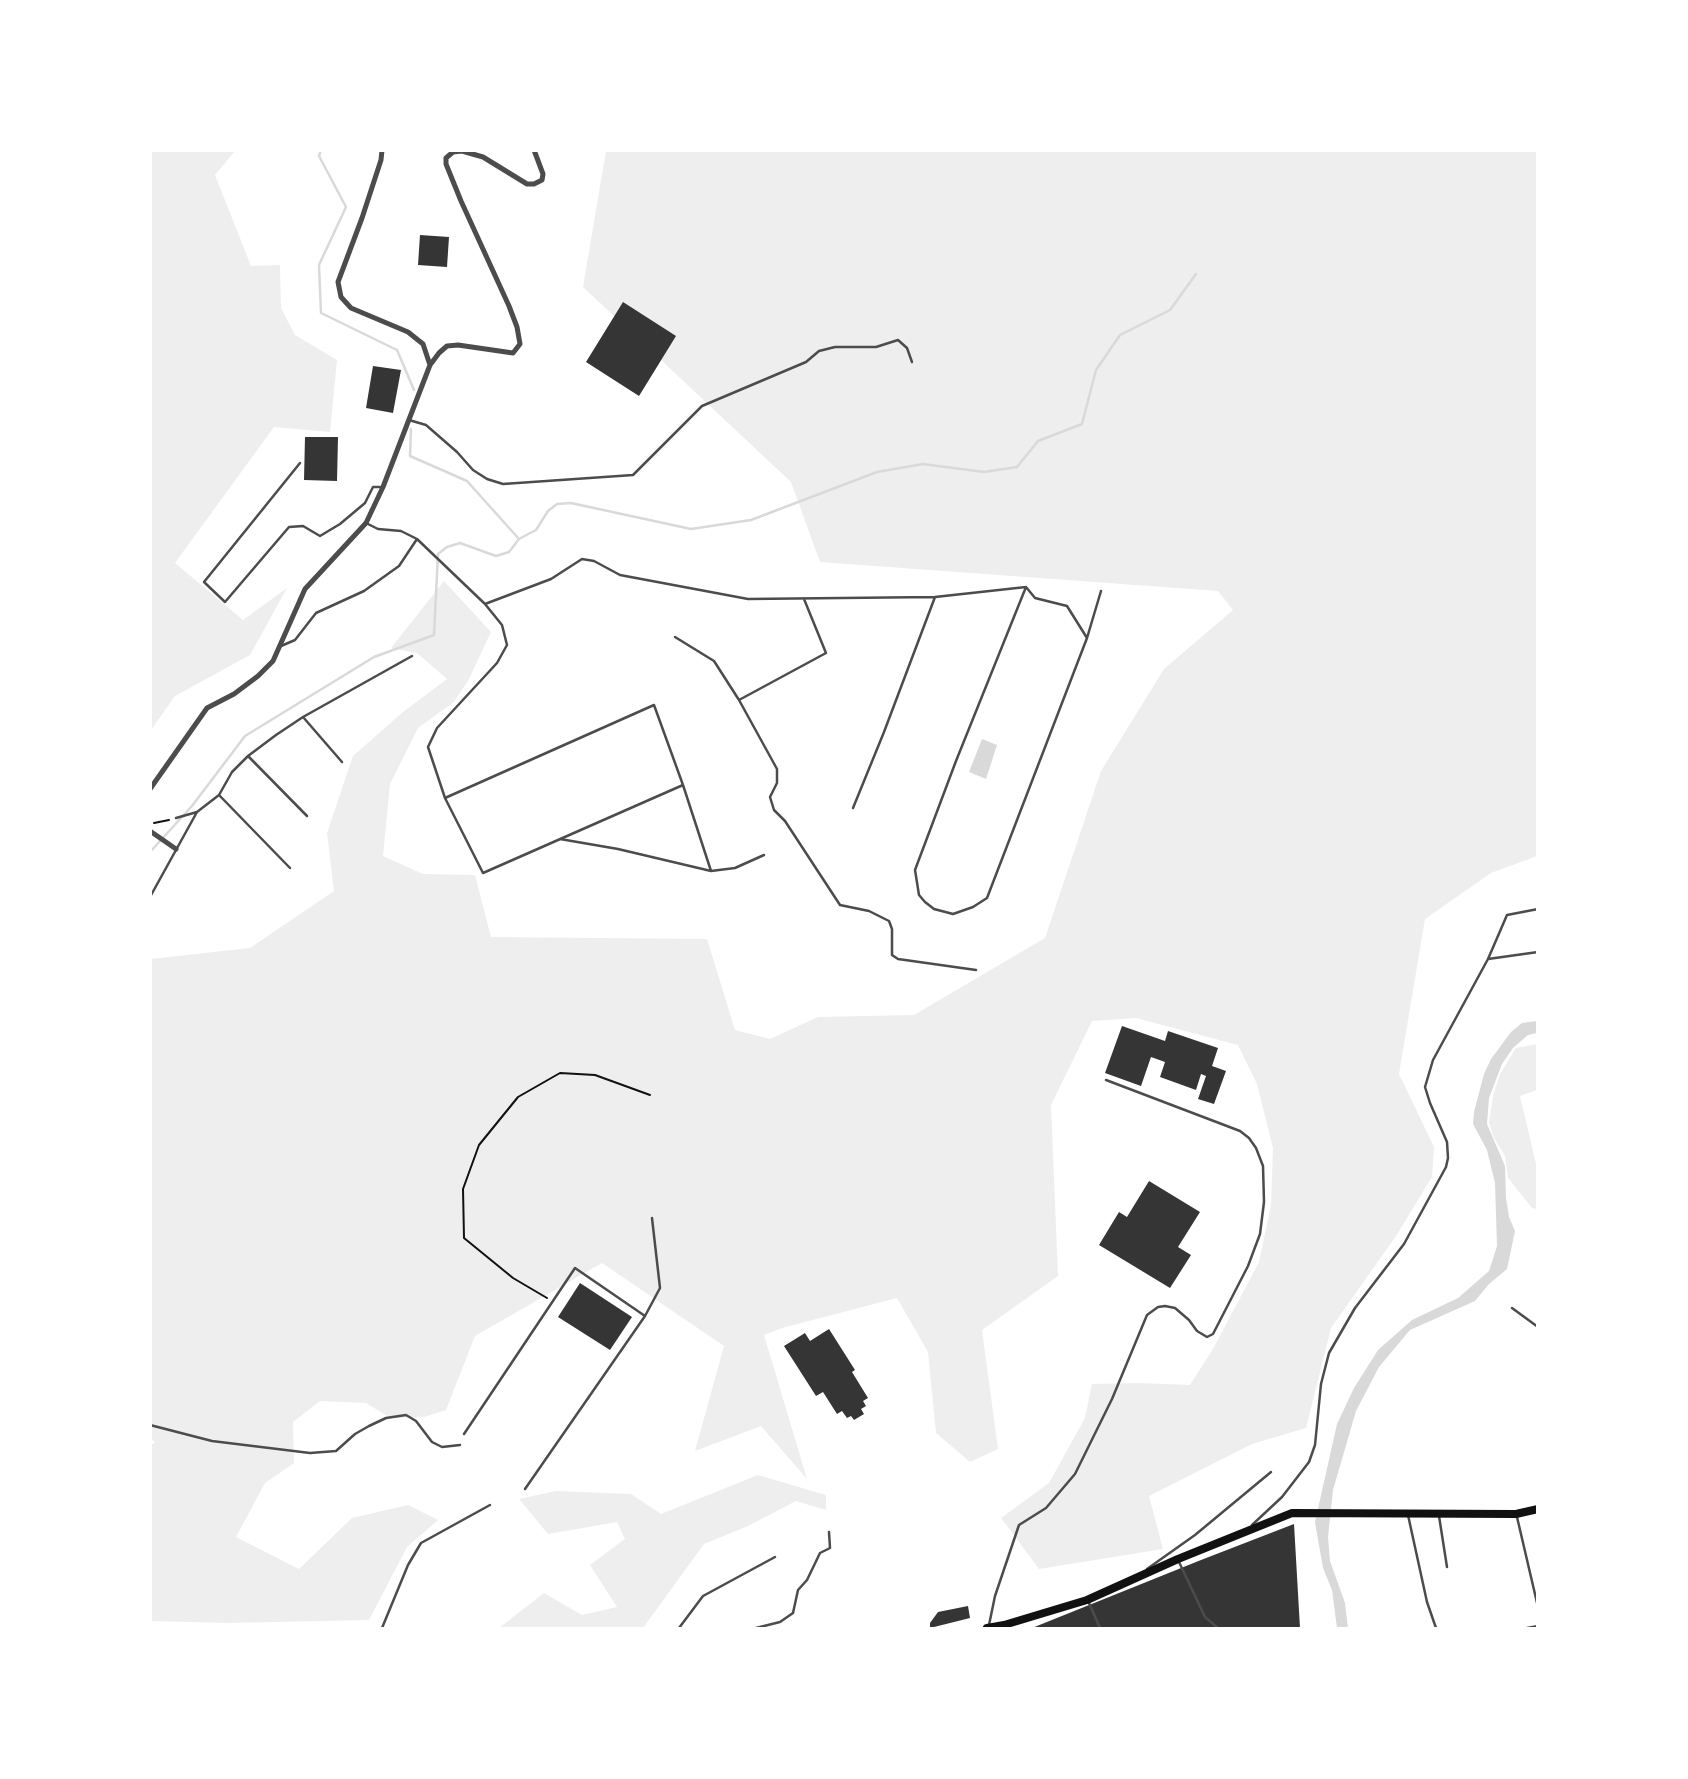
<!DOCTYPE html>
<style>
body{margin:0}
#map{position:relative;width:1688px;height:1779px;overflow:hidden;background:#fff;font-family:"Asap Condensed",sans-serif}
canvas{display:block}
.frame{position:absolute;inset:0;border:152px solid #fff;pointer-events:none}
</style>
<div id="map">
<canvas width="1688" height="1779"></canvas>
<div class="frame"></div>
</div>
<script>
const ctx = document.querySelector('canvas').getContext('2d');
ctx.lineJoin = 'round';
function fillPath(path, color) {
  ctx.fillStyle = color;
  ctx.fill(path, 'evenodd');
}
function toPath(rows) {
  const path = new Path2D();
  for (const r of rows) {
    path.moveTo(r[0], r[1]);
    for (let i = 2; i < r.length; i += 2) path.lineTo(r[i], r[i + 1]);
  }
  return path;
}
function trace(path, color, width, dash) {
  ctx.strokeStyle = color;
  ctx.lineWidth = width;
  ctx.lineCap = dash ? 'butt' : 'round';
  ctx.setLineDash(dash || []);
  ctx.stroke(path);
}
const green = toPath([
 [151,150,235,151,215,175,251,266,280,265,281,308,295,335,337,360,330,432,274,427,175,563,243,620,287,588,250,655,175,696,151,730],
 [606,151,1537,151,1537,856,1491,873,1425,919,1399,1074,1434,1147,1432,1177,1396,1236,1331,1328,1306,1428,1252,1444,1149,1496,1163,1549,1039,1569,1001,1518,1049,1483,1085,1418,1092,1384,1138,1383,1190,1385,1213,1349,1259,1262,1271,1205,1273,1148,1257,1084,1238,1045,1136,1018,1092,1021,1051,1105,1058,1276,982,1330,998,1449,970,1462,936,1433,928,1352,897,1298,782,1328,764,1335,807,1479,761,1426,695,1451,724,1346,602,1263,475,1336,446,1410,424,1417,391,1418,366,1403,320,1401,293,1422,294,1463,265,1483,236,1537,299,1569,352,1518,408,1505,438,1520,407,1547,369,1620,227,1623,151,1621,150,1445,155,1443,151,1438,151,959,250,948,334,891,327,833,353,756,403,712,447,679,417,653,391,648,444,581,491,632,469,679,454,702,418,728,390,784,383,856,423,874,475,875,491,937,707,939,735,1030,770,1039,818,1017,914,1015,1045,938,1101,771,1164,669,1233,610,1218,591,820,562,791,482,583,287],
 [1537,1044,1537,1090,1520,1096,1537,1168,1537,1209,1532,1208,1508,1178,1505,1156,1494,1138,1489,1123,1493,1096,1500,1074,1516,1048],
 [758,1475,826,1495,826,1510,796,1501,748,1526,704,1544,643,1628,499,1628,544,1593,582,1615,617,1607,590,1565,625,1539,617,1522,548,1534,519,1499,556,1491,631,1494,661,1514]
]);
const water = toPath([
 [982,739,997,745,986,779,969,772],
 [1537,1021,1537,1033,1528,1035,1513,1048,1502,1064,1489,1098,1487,1124,1505,1166,1506,1198,1509,1217,1515,1231,1507,1269,1489,1284,1475,1301,1410,1330,1379,1367,1356,1411,1333,1490,1328,1537,1330,1561,1345,1603,1348,1628,1337,1628,1332,1590,1323,1568,1315,1522,1337,1424,1354,1388,1378,1350,1412,1320,1458,1298,1489,1271,1497,1246,1495,1183,1487,1150,1473,1124,1474,1112,1484,1074,1491,1059,1511,1032,1522,1023]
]);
const stream = toPath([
 [321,150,319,156,346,207,319,265,321,313,397,350,414,390],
 [519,539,536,530,548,511,557,504,571,503,691,529,751,520,877,472,923,464,984,472,1017,467,1038,441,1082,424,1096,370,1120,335,1170,310,1196,274],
 [150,852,192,806,245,736,374,657,434,635,438,554,447,547,460,543,496,556,509,552,519,539,467,481,410,456,411,429]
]);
const building = toPath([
 [420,235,449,237,447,267,418,265],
 [623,302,676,336,639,396,586,362],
 [373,366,401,370,393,413,366,408],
 [305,437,338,437,337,481,304,480],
 [1122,1026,1165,1041,1168,1031,1218,1048,1212,1066,1226,1071,1214,1104,1198,1099,1206,1076,1201,1074,1196,1090,1160,1077,1165,1062,1151,1057,1141,1086,1105,1073],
 [1149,1181,1200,1212,1178,1247,1191,1255,1170,1288,1099,1245,1119,1212,1127,1217],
 [580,1283,632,1317,610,1350,558,1317],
 [829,1329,855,1370,852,1372,868,1398,863,1401,866,1406,861,1409,864,1414,854,1420,851,1416,847,1418,842,1411,837,1414,823,1392,816,1396,784,1346,805,1333,810,1341],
 [1294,1524,1300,1628,1032,1628,1201,1560],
 [968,1606,970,1618,930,1628,930,1623,938,1612]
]);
const path = toPath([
 [154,823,169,820],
 [547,1298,513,1278,464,1238,463,1189,479,1145,518,1097,560,1073,595,1075,650,1095]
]);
const service = toPath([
 [409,420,426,425,457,452,473,470,487,479,503,484,633,475,702,406,806,362,819,351,835,347,876,347,898,340,907,348,912,362],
 [300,463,204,582,225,602,289,527,303,526,320,536,340,524,365,503,373,487,380,487],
 [366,523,378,529,401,531,417,539,485,604,502,625,507,645,497,663,437,728,428,747,445,798,483,873,683,785],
 [1026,587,956,761,915,870,919,895,925,902,934,909,953,914,973,907,987,898,1087,638,1101,591],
 [485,604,551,579,582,559,594,561,620,575,748,599,935,597,1026,587,1035,598,1067,606,1087,638],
 [675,637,714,661,739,700,777,769,777,783,770,797,774,810,785,821,840,905,869,911,889,921,892,929,892,955,898,959,976,970],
 [281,646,295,640,316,613,364,591,399,566,417,539],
 [739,700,826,653,804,599],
 [303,717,342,762],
 [248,756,307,816],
 [219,795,290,868],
 [445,798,654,705,683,785,711,871],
 [853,808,884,732,935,597],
 [176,818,197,812,219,795,232,772,248,756,276,735,303,717,412,656],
 [560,839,618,849,711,871,735,868,764,855],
 [150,897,197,812],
 [1488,959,1507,915,1538,909],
 [1512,1308,1538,1327],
 [150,1425,212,1441,310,1453,336,1451,355,1434,369,1426,386,1418,406,1415,416,1421,432,1442,442,1447,460,1445],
 [464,1434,575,1268,645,1316],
 [525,1489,645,1316,660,1288,652,1218],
 [1408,1515,1427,1602,1436,1628],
 [1439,1516,1447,1567],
 [1517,1517,1538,1607],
 [1252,1525,1282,1497,1309,1462,1315,1445,1321,1384,1329,1353,1355,1308,1404,1244,1446,1167,1448,1158,1447,1142,1430,1103,1425,1087,1433,1060,1488,959,1538,952],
 [1179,1562,1205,1617,1218,1628],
 [1147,1569,1195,1535,1271,1472],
 [1089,1603,1100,1628],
 [989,1625,995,1596,1019,1525,1046,1508,1075,1474,1112,1399,1147,1315,1158,1307,1165,1306,1175,1308,1189,1320,1197,1331,1207,1337,1213,1334,1248,1266,1260,1234,1264,1202,1263,1166,1256,1148,1249,1138,1240,1131,1106,1080],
 [382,1628,408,1565,421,1543,490,1505],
 [679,1628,703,1596,775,1557],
 [756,1628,780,1622,793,1613,798,1590,807,1580,820,1553,830,1548,829,1532],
 [1527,1628,1538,1626]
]);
const minor = toPath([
 [382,150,381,160,362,218,338,282,341,297,351,308,408,332,423,344,430,365],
 [150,789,207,708,234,694,258,676,273,661,305,589,366,523,383,487,430,365,439,353,447,346,458,345,513,353,520,344,517,327,509,306,461,201,446,164,446,158,453,152,462,151,483,157,527,184,534,184,542,180,543,174,534,150],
 [150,831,176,849]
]);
const secondary = toPath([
 [987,1628,1004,1625,1087,1600,1178,1559,1292,1513,1516,1514,1538,1509]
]);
fillPath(green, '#eee');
fillPath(water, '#d9d9d9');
trace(stream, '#d9d9d9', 2.5);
fillPath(building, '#353535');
trace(path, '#111', 2);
trace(service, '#4c4c4c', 2.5);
trace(minor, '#4c4c4c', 5);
trace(secondary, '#111', 8);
</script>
